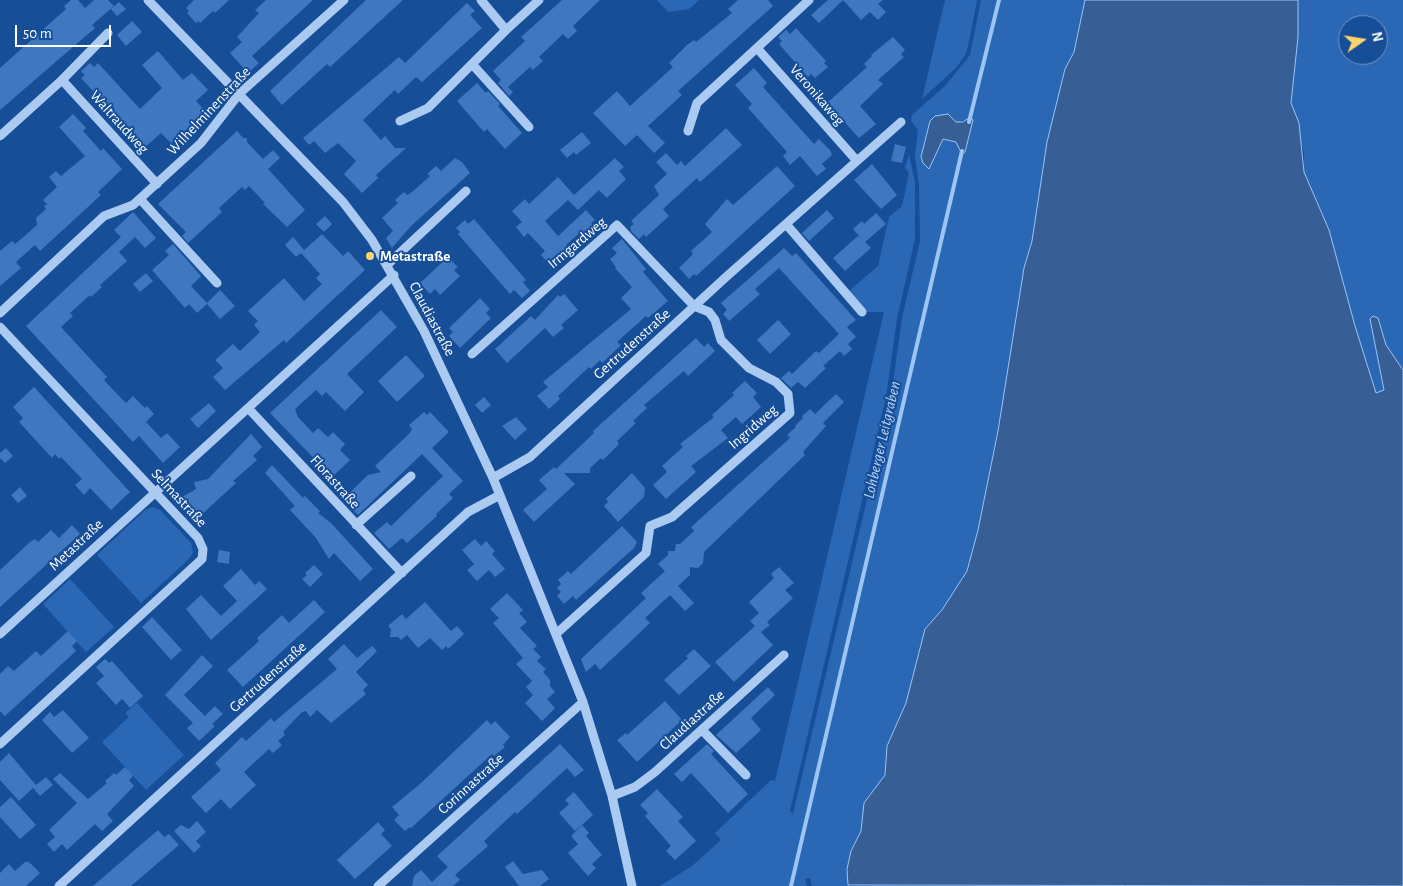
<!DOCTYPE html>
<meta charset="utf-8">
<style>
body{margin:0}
#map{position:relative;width:1403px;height:886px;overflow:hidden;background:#174e98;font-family:"Alegreya Sans",sans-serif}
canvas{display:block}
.north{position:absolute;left:1338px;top:15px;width:50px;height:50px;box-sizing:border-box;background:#174e98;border:1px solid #7495c1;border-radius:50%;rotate:77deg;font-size:14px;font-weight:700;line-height:20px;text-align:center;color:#fff}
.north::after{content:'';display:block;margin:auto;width:18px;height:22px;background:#ffd56b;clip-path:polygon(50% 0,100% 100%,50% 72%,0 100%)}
.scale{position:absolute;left:15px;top:25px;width:96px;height:22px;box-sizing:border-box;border:2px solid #fff;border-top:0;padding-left:6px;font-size:15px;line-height:18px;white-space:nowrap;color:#fff;-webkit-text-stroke:4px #174e98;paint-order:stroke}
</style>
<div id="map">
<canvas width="1403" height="886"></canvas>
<div class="north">N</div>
<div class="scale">50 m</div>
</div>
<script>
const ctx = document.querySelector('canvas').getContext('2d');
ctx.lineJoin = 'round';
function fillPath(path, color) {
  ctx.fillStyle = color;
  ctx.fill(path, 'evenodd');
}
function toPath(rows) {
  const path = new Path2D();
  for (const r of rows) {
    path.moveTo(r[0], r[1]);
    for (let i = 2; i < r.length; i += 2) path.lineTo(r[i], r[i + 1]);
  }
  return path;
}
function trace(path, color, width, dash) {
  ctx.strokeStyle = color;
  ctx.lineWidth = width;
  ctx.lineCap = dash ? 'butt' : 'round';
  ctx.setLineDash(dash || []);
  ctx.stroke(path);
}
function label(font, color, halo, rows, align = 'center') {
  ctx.font = font + ' "Alegreya Sans",sans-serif';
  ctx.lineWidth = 4;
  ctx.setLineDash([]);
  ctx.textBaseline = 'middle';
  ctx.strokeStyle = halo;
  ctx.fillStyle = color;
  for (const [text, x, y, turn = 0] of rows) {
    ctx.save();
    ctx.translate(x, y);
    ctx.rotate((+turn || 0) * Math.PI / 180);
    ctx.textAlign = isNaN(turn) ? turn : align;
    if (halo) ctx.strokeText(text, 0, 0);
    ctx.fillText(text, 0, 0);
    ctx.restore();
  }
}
const green = toPath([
 [657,0,699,0,689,9,668,12],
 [945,0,977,0,970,37,966,54,956,68,922,99],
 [981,0,1085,0,1074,52,1065,69,1047,142,1032,241,1024,268,998,431,978,530,967,571,942,610,925,629,906,703,887,746,885,775,864,803,861,831,851,850,847,869,849,886,812,886,810,878,805,879,807,886,660,886,692,866,721,840,715,833,771,780,775,781,884,312,867,312,849,291,878,266,889,217,902,206,909,173,905,168,909,154,915,182,915,239,897,319,886,397,790,811,793,814,891,397,902,318,920,241,919,185,915,156,918,130,911,121,912,115,945,86,970,55],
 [951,117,955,122,960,122,967,119,960,150,956,142,943,139,926,167,921,157],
 [1298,0,1403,0,1403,370,1386,345,1378,318,1370,319,1384,390,1376,393,1355,326,1329,230,1304,172,1304,153,1291,103,1298,37],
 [1348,25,1378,25,1378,55,1348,55],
 [153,507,160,510,191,543,193,552,190,558,141,603,97,555,145,510],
 [70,579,114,627,86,652,43,604],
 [137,703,184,755,146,790,102,742,129,717,125,713]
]);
const water = toPath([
 [1085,0,1298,0,1298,37,1291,103,1299,123,1304,172,1329,230,1355,326,1376,393,1384,390,1370,319,1373,316,1378,318,1386,345,1403,370,1403,886,848,885,847,869,851,851,861,831,864,803,885,775,887,746,906,703,925,629,942,610,967,571,978,530,998,431,1024,268,1032,241,1047,142,1065,69,1074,52,1085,0],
 [948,114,956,122,963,122,970,117,973,120,965,152,962,154,956,142,943,139,929,169,923,163,921,157,930,121,935,116,948,114]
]);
const stream = toPath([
 [969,122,999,0],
 [791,886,962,151]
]);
const building = toPath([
 [71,0,78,0,85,8,94,0,108,0,114,6,92,25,95,28,0,110,0,68,66,9,64,6],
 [194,0,229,0,215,13,213,11,200,23,198,21,196,23,187,13,189,11,186,8],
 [266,0,313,0,252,56,259,63,248,73,230,53,242,42,237,37,259,13,255,10],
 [366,0,403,0,330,67,327,64,282,105,270,91],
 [562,0,600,0,573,26,577,31,568,39,563,34,539,57,543,61,533,70,530,67,508,87,513,92,509,96,498,83,501,80,493,71,525,41,521,37],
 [738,0,768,0,773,6,678,91,682,95,648,126,665,143,654,153,637,135,625,146,593,113,617,91,630,106,673,67,669,63,687,45,694,40,696,42,732,13,728,9],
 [828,0,883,0,878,4,886,12,878,20,870,12,861,20,843,0,819,23,811,15],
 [119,2,126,9,117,16,111,9],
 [467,3,475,11,470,15,482,28,422,82,416,77,398,94,395,90,363,120,381,140,385,136,395,148,406,148,376,175,378,178,362,193,344,174,356,161,338,143,325,153,314,141,309,145,303,138,399,57,405,63],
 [132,21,142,32,126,46,117,35],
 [796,28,826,61,824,63,828,67,815,78,811,74,808,77,779,44,782,41,778,37,786,30,790,34],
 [893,37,905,50,901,54,904,57,878,80,883,84,860,106,876,124,859,138,827,103,867,67,864,64,872,56,871,55],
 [158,51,183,80,192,73,208,90,196,101,206,112,171,143,161,133,142,150,126,133,129,130,81,78,85,75,81,71,90,63,94,67,98,63,140,109,162,88,142,65],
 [754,68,767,83,763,87,814,144,819,139,830,150,832,155,822,164,826,169,817,176,800,156,790,165,783,156,787,152,748,108,752,104,735,85],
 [477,83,486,93,488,91,500,104,498,106,522,133,505,149,487,129,484,132,457,101],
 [73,114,86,128,83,131,101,151,103,148,122,169,98,192,101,195,40,251,35,245,16,262,21,268,0,286,0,251,12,241,15,244,21,239,37,225,36,218,46,209,44,206,47,204,43,200,57,187,49,177,56,171,61,176,85,156,59,127],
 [726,128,742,145,700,182,697,178,663,209,669,216,646,237,644,234,639,239,631,231,630,227,634,224,631,221,659,195,654,186,667,174,656,162,666,153,677,165,681,161,685,166],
 [237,131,243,138,247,138,247,142,263,159,273,150,280,158,268,169,305,210,287,227,263,204,265,203,249,186,245,190,242,187,219,208,222,212,188,243,182,236,186,232,158,204],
 [582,132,591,143,576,155,574,152,567,158,560,150],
 [895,144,906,147,902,163,891,161],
 [455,158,462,162,470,173,411,226,392,248,386,238,393,231,382,218,398,203,395,200,404,192,407,195,412,192,430,176,427,174,436,166,441,171],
 [615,158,624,167,619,171,626,179,607,198,599,190,578,210,568,200,545,221,558,236,586,210,595,220,591,223,595,227,586,235,582,231,566,245,568,247,564,250,568,255,557,265,553,261,549,264,541,255,545,251,528,233,524,237,516,227,522,222,512,211,525,199,529,204,558,177,574,195],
 [872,164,897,195,881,209,854,180],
 [777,166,795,186,696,276,694,274,689,279,679,268,693,254,691,251,712,232,705,224,727,199,733,205],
 [827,210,834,218,809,241,802,233],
 [133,212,156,238,145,248,135,237,119,252,127,261,100,285,102,287,91,297,90,295,70,313,73,316,61,327,107,377,104,380,119,396,126,403,133,396,145,408,147,406,154,414,146,422,161,438,167,433,180,447,163,463,139,436,133,442,26,326,121,237,114,230],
 [876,213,886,224,865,242,871,248,845,271,833,258,859,235,863,240,853,229,862,221,864,224],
 [325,216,332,224,324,232,316,224],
 [474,219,526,280,523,282,530,291,522,298,514,290,510,294,458,234,460,232,456,228,465,220,468,224],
 [322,234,343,256,348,251,365,270,286,343,284,340,225,390,213,377,223,368,215,360,233,344,240,351,260,332,254,325,258,321,248,311,284,278,304,301,322,284,316,278,320,274,301,253,296,257,285,245,293,237,304,250,302,252],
 [622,239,646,269,643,272,668,301,648,318,646,316,617,342,621,345,602,363,600,360,591,369,589,367,558,396,560,399,549,409,537,396,548,387,543,382,631,309,621,298,632,287,615,268,616,267,610,259,617,253,612,248],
 [173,244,201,276,191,286,207,303,220,290,235,306,220,319,207,304,197,313,189,304,185,308,152,270,169,255,165,251],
 [784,248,792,256,796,253,856,320,847,327,856,337,848,344,852,349,844,356,840,351,823,366,826,368,805,388,798,382,791,388,781,378,789,371,792,374,816,351,819,353,839,334,779,268,755,289,760,294,729,321,723,314,727,310,721,303],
 [448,257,458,267,454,270,460,276,440,295,435,289,430,294,420,283],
 [146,273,153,281,140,292,133,284],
 [564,294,578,310,561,325,564,328,553,337,545,328,507,363,495,349,531,316,535,320,558,295,560,297],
 [480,298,490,309,486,313,491,318,460,348,449,336,453,332,449,328],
 [381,310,397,327,347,374,364,392,345,411,326,392,322,396,316,390,295,409,298,417,313,433,318,428,328,437,333,432,345,444,340,450,350,460,332,477,270,413],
 [778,320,791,334,770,354,757,340],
 [696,338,704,347,708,343,715,351,688,376,684,371,644,405,647,408,633,421,636,423,617,441,619,444,603,460,601,458,590,468,590,473,564,473,575,484,534,522,523,510,547,489,539,480,554,467,556,469,594,433,593,431],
 [406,355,425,376,397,402,378,381],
 [745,381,757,393,753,397,761,407,742,424,736,417,721,430,728,438,691,466,696,472,666,499,653,485,667,472,662,466,683,447,680,444,714,417,712,415,734,395,732,393],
 [34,387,130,492,111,510,90,488,84,495,75,485,82,479,61,457,59,459,55,454,52,458,19,422,23,418,13,407],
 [836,394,844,402,823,423,826,426,803,452,805,455,704,552,703,563,698,568,690,567,690,575,678,586,694,603,685,611,670,595,645,618,650,623,630,642,600,670,595,664,586,672,581,659,646,598,641,593,665,571,658,564,668,555,668,551,675,551,676,544,680,544,694,531,691,527,790,438,787,435,796,427,795,426,803,418,802,416,810,409,815,414],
 [484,397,491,405,482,413,475,405],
 [209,403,216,411,198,428,190,419],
 [424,412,427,415,430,412,449,432,432,448,463,481,449,494,453,498,436,514,437,516,407,543,402,538,389,549,374,533,387,522,391,526,443,476,422,454,358,515,343,499,368,475,381,472,375,466,410,433,412,429,409,425],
 [516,417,527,429,515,440,502,426],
 [251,434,262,447,253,456,257,460,233,481,236,483,200,516,182,497,196,489,194,482,208,479],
 [6,448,13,456,5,463,0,458,0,453],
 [272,465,303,498,305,496,320,511,318,513,331,523,373,569,360,581,334,553,329,559,316,538,290,510,295,506,265,473],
 [632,473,645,488,644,497,618,522,604,506,608,502,606,499],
 [20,487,27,496,18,503,11,495],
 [72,525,80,534,0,607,0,570,30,542,35,539,38,542,51,530,59,538],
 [622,526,637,542,634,548,576,600,573,596,564,604,557,596,561,592,557,588,561,584,558,580,568,571,571,574],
 [475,539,481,546,486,541,495,551,492,554,505,569,495,577,489,570,477,581,467,570,474,564,462,550],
 [219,550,230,552,229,564,217,562],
 [314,565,323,574,310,587,302,579,307,575,305,573],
 [779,567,794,583,785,590,793,598,767,622,770,625,761,632,773,645,734,682,715,662,755,626,750,621,759,613,749,602,774,578,771,574],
 [241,569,255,585,259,581,267,589,211,640,186,609,201,595,221,616,237,601,223,586],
 [507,593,523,610,519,613,527,622,520,628,537,646,533,649,541,657,537,661,546,669,543,672,550,680,550,686,555,692,547,699,555,708,542,721,525,703,533,695,526,687,532,681,516,664,523,658,493,623,499,618,490,609],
 [314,600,325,612,243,687,227,670,259,641,257,638,282,615,289,623],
 [425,602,451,631,457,626,464,634,448,649,446,646,442,650,430,638,418,648,407,635,401,640,398,637,390,637,391,629,388,626,402,614,406,619],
 [152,617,182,650,171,660,142,627],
 [68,631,77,641,72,646,76,651,5,716,0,711,0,674,8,666,14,671,36,651,41,656],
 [344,644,357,658,372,646,377,651,356,672,368,685,363,690,366,694,331,723,317,710,310,717,306,711,302,712,283,732,285,735,278,741,282,745,273,753,269,749,244,772,256,785,230,809,221,799,206,813,191,797,221,770,215,763,242,737,246,741,271,718,274,722,337,669,328,659],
 [694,649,711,666,679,695,664,680,688,658,686,656],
 [202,655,213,666,184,695,205,716,215,706,223,714,212,724,215,726,199,741,187,728,193,723,165,695],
 [105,659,109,663,112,661,143,696,130,708,122,699,116,705,96,683,104,676,96,667],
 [768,687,775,695,751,718,761,730,736,753,716,735],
 [665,701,682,720,637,762,617,740,626,733,627,735],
 [63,710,89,738,72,753,42,720,50,712,54,717],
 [487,720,491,725,495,721,510,737,503,745,505,747,494,756,492,754,411,828,410,827,405,831,394,820,399,815,392,807,420,784],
 [560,744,584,770,575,777,567,768,517,814,515,812,484,841,488,846,455,875,460,880,453,886,412,886,414,876,421,870,432,882,448,867,437,856],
 [707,744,714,751,711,754,748,794,728,813,691,773,682,782,674,774],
 [9,753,36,785,46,777,53,785,40,796,33,788,19,801,0,780,0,762],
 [125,767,133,776,129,780,134,786,107,814,113,821,102,831,95,824,67,850,62,844,54,852,47,844,55,837,49,830,77,803,53,779,60,773,88,799,107,783,105,781,114,773,116,775],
 [657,789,683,817,678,821,696,841,675,860,666,851,671,846,645,816,648,813,640,805],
 [574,792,593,815,575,831,559,813,569,804,565,800],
 [11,797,36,825,20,839,0,817,0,807],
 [197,821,206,832,196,841,201,846,194,853,174,831,181,825,189,829],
 [378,822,385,830,381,834,392,846,355,879,337,860],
 [582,825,589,833,586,836,602,855,592,864,596,868,588,876,568,853,578,844,571,836],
 [158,830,164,837,169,834,179,845,131,886,93,886],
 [513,861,523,874,542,870,549,879,540,886,519,886,505,867],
 [25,862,29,862,40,873,26,886,0,886,0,873,9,864,15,871]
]);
const minor = toPath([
 [148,0,343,202,372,240,424,331,493,478,583,702,612,796,632,886],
 [481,0,506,30],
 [757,48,857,161],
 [472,64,529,127],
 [62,80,108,33],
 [400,121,428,108,506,30,539,0],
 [688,131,697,103,809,0],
 [0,136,62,80,157,184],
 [140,199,217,283],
 [786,224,862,312],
 [387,265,466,191],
 [0,313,104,216,133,205,201,143,239,94,344,0],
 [0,327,198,538,203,549,202,559,0,744],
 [472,354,617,225,694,306,709,312,715,320,721,340,749,368,776,382,788,394,790,413,672,517,650,526,646,553,557,633],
 [248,408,402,573],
 [493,478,530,457,726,277,901,122],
 [356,525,411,476],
 [0,634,394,275],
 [702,730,746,775],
 [612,796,635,787,655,772,784,655],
 [59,886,468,512,500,495],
 [378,886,583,702]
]);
const markers = [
 [370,256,5,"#ffd56b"]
];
const streetNames = [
 ["Veronikaweg",817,95,49],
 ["Wilhelminenstraße",209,111,-47],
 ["Waltraudweg",119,122,48],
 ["Irmgardweg",577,243,-40],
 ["Claudiastraße",432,319,62],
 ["Gertrudenstraße",632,344,-42],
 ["Ingridweg",753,427,-41],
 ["Florastraße",335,482,48],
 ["Selmastraße",179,498,47],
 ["Metastraße",76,545,-43],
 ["Gertrudenstraße",268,677,-42],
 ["Claudiastraße",692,720,-42],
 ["Corinnastraße",471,784,-42]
];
const poiNames = [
 ["Metastraße",380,256]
];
const waterNames = [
 ["Lohberger Leitgraben",882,440,-77]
];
fillPath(green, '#2a68b6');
fillPath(water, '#375f95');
trace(water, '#9dc5f4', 1);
trace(stream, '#9dc5f4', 4);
fillPath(building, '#3f77c0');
trace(minor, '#abcaf2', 9);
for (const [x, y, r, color] of markers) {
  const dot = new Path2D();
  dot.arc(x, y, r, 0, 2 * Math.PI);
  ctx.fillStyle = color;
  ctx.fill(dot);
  trace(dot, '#174e98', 2);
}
label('15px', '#fff', '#174e98', streetNames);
label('bold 15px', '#fff', '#174e98', poiNames, 'left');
label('italic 16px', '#b7d4f8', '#174e98', waterNames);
</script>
